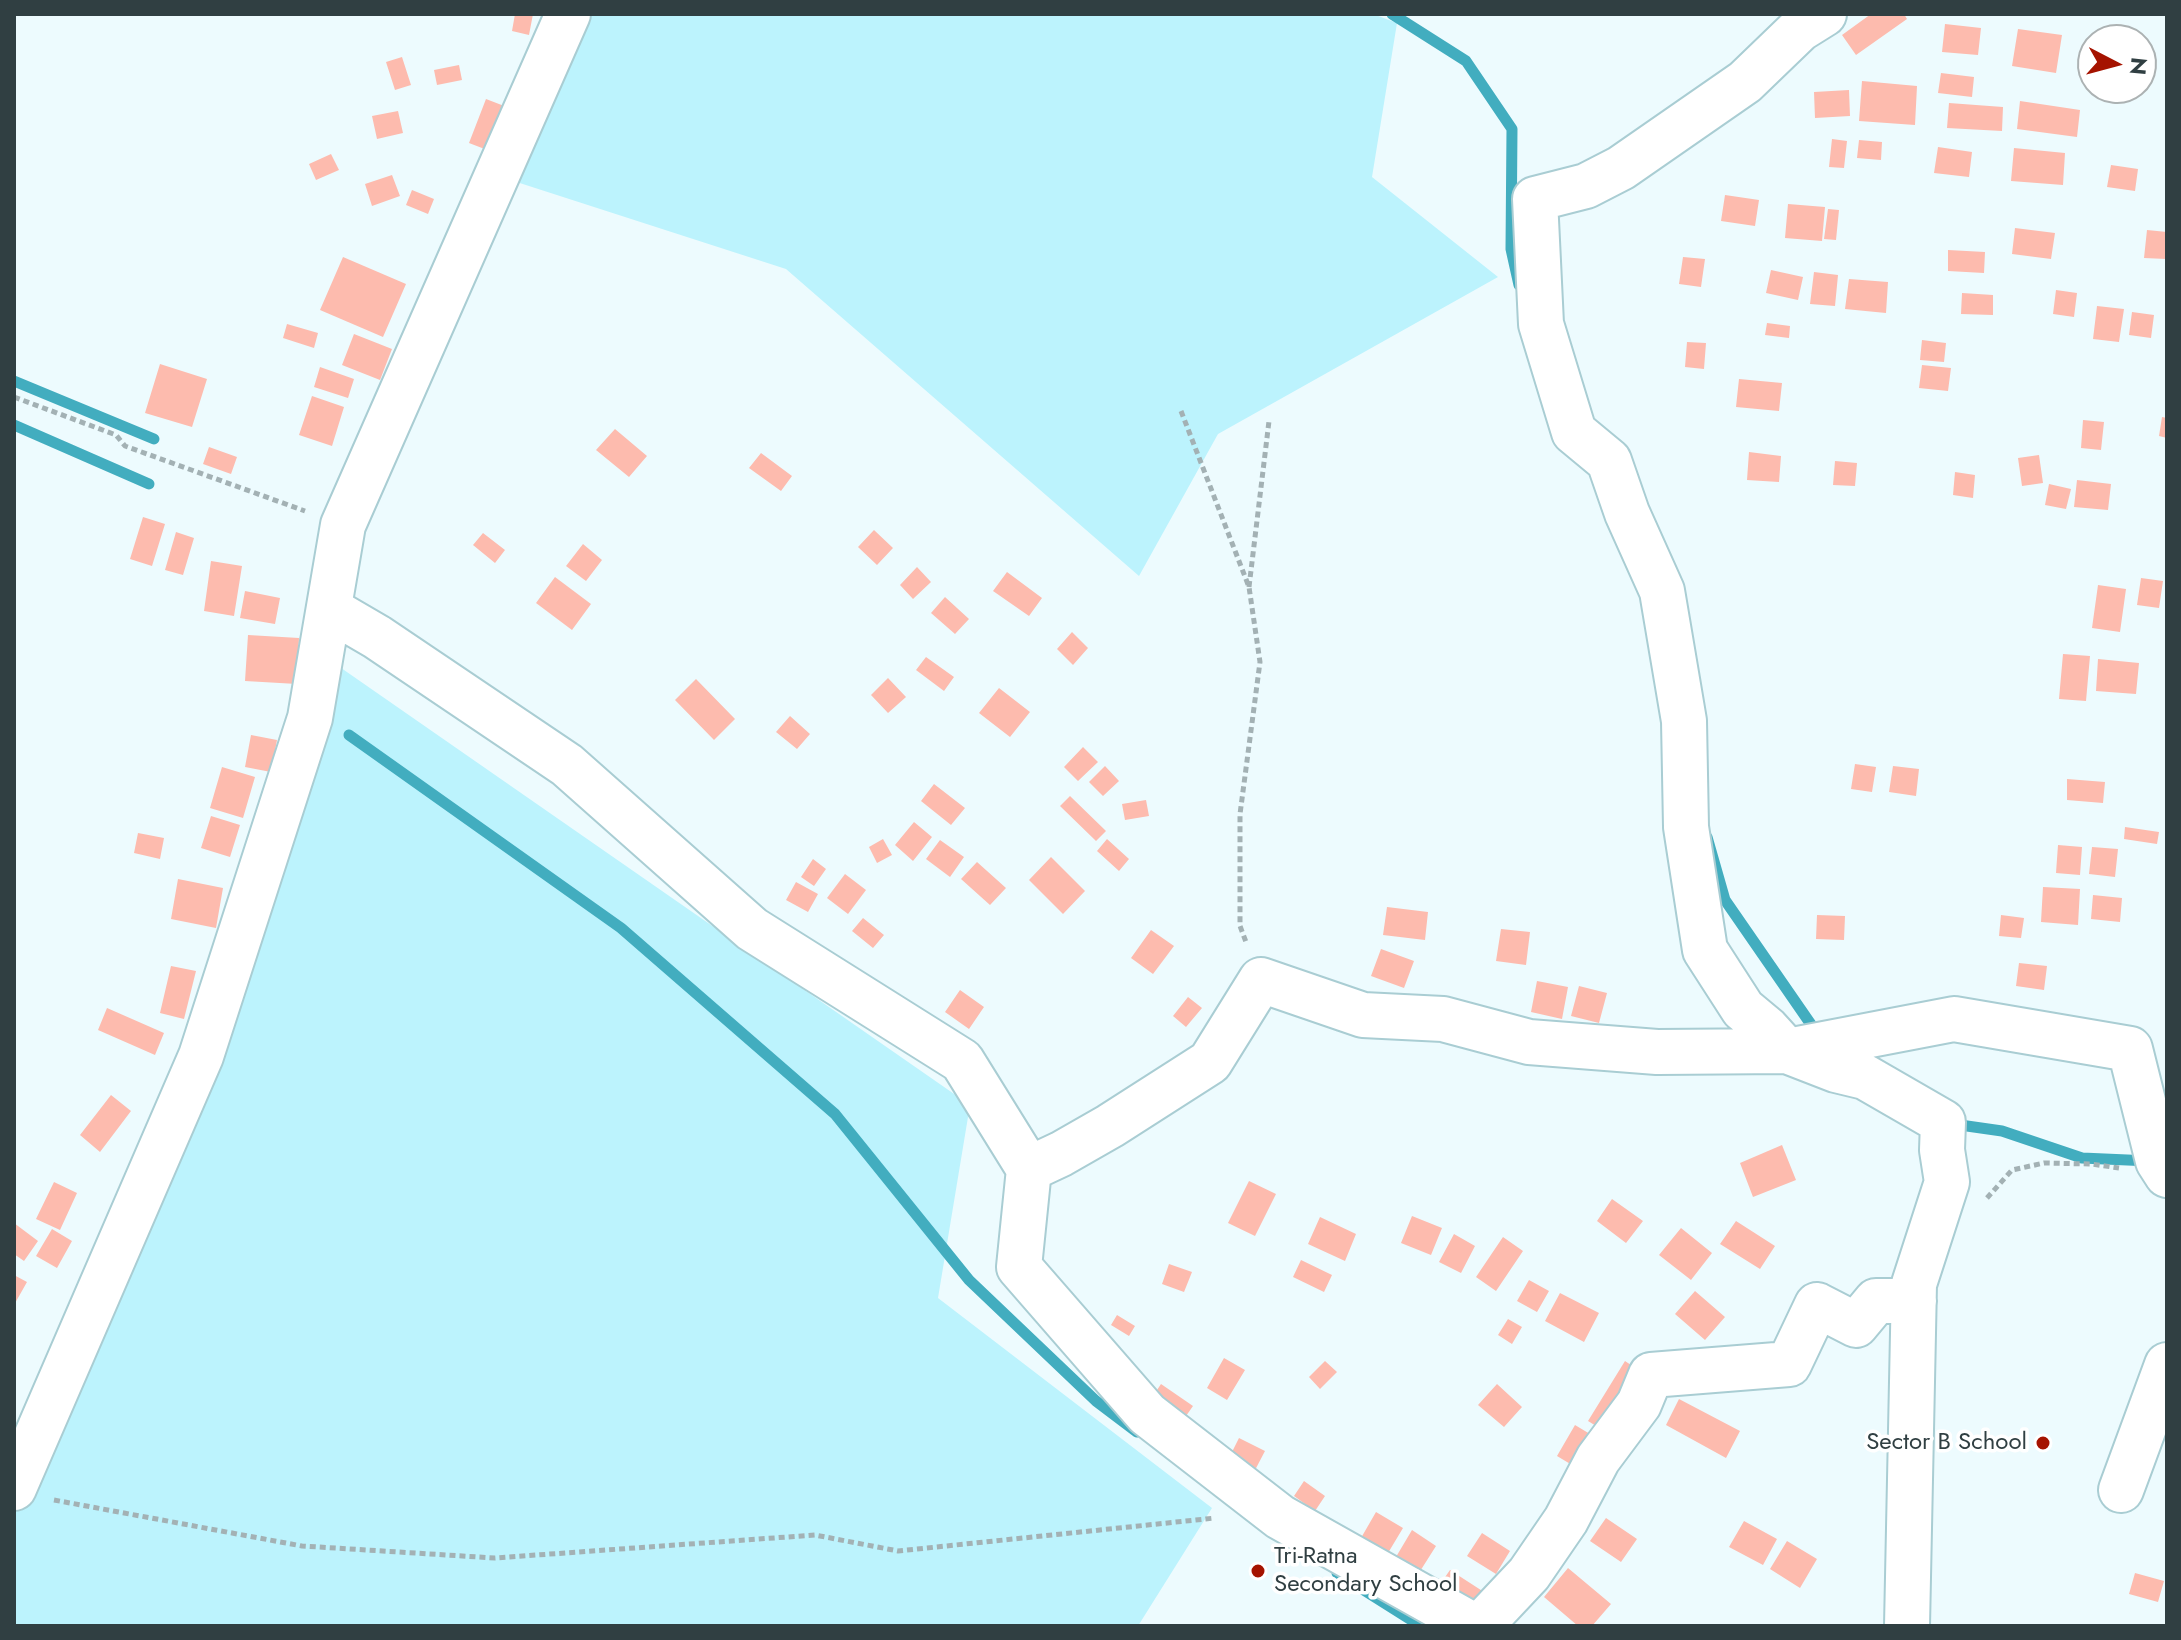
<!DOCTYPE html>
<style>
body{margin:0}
#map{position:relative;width:2181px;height:1640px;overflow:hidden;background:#edfbfe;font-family:Jost,sans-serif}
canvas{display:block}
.frame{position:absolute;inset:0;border:16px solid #303f42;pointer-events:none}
.north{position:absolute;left:2077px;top:24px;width:80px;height:80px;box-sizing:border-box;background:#fff;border:2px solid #acb2b3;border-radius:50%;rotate:96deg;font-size:22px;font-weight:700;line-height:32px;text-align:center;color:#303f42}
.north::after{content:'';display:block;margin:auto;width:28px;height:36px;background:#a51300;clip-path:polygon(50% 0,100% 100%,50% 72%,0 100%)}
</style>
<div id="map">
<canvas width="2181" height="1640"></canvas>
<div class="frame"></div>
<div class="north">N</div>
</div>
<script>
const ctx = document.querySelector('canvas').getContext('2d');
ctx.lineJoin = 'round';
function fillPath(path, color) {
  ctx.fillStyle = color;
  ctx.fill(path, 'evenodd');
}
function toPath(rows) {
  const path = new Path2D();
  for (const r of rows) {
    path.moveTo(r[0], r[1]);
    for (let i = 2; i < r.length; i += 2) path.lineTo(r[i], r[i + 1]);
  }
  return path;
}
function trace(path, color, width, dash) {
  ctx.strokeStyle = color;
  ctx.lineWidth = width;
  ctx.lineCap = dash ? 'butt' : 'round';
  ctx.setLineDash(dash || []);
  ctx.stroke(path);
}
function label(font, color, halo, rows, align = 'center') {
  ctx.font = font + ' Jost,sans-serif';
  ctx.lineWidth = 7;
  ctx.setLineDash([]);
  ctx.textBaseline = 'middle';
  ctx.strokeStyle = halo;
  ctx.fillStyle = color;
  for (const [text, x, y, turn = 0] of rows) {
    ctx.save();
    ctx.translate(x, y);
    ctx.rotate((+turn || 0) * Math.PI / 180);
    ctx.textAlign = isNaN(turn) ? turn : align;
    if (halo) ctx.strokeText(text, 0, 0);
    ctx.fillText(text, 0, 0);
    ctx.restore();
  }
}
const green = toPath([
 [568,14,1373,14,1397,23,1372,177,1498,277,1218,434,1139,576,786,269,498,176],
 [321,654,970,1105,938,1298,1212,1508,1138,1626,14,1626,14,1488,201,1056]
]);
const stream = toPath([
 [1392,14,1466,61,1512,129,1511,249,1519,285],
 [14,381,154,439],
 [14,425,149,484],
 [349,735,621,928,835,1114,969,1280,1096,1401,1137,1432],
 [1707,837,1725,900,1819,1036],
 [1953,1124,2002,1131,2082,1158,2150,1161],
 [1337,1573,1421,1626]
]);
const building = toPath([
 [515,14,533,14,529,35,512,31],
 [1871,14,1904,14,1907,19,1856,55,1842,35],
 [1945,24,1981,28,1978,55,1942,52],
 [2018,29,2062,35,2056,73,2012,66],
 [402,57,411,85,395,90,386,62],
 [459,65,462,80,437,85,434,70],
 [1941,73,1974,77,1972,97,1938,93],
 [1862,81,1917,86,1915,125,1859,121],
 [1849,90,1850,116,1815,118,1814,92],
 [486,99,512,109,495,153,469,143],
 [2020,101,2080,110,2077,137,2017,129],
 [1949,103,2003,107,2002,131,1947,128],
 [398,111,403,133,377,139,372,116],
 [1832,139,1847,141,1844,168,1829,167],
 [1859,140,1882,142,1881,160,1857,158],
 [1938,147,1972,152,1969,177,1934,173],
 [2014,148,2065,153,2063,185,2011,181],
 [331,154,339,170,316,180,309,164],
 [2111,165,2138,169,2135,191,2107,187],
 [392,175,400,196,372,206,365,184],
 [412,190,434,199,428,214,406,205],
 [1725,195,1759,200,1755,226,1721,221],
 [1788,204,1825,207,1822,241,1785,238],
 [1828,209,1839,210,1836,240,1824,239],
 [2015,228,2055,233,2051,259,2012,254],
 [2147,230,2167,232,2166,259,2144,258],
 [1948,250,1985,252,1984,273,1948,271],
 [343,257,406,284,383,337,320,310],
 [1683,257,1705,259,1701,287,1679,284],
 [1771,270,1803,277,1798,300,1766,293],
 [1814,272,1838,275,1835,306,1810,304],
 [1849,279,1888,282,1886,313,1845,309],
 [2056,290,2077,293,2074,317,2053,314],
 [1962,293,1993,295,1993,315,1961,314],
 [2097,306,2124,309,2119,342,2093,339],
 [2132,312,2154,315,2151,338,2129,335],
 [1767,323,1790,326,1789,338,1765,335],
 [287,324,318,333,314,348,283,338],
 [354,334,392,349,380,380,342,365],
 [1922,340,1946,343,1944,362,1920,360],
 [1687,342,1706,343,1704,369,1685,367],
 [160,364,207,379,192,427,145,413],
 [1922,365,1951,368,1948,391,1919,388],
 [320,367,354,379,348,398,314,387],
 [1739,379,1782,383,1779,411,1736,407],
 [312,396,344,407,332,446,299,435],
 [2162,417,2167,418,2167,438,2159,436],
 [2083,420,2104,422,2101,450,2081,448],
 [615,429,647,456,629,477,596,450],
 [209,447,237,457,231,474,203,464],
 [1749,452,1781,456,1779,482,1747,480],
 [761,453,792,476,781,491,749,468],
 [2039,455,2043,483,2022,486,2018,458],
 [1835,461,1857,463,1855,486,1833,485],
 [1955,472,1975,475,1973,498,1953,495],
 [2077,480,2111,484,2108,510,2074,507],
 [2049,484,2071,489,2066,509,2045,505],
 [143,517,165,524,152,566,130,559],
 [874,530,893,548,877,565,858,547],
 [176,532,194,538,183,575,165,570],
 [483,533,505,550,495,563,473,545],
 [583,544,602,560,586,581,566,566],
 [211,561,242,566,234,616,204,611],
 [917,567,931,582,913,599,900,585],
 [1007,572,1042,598,1029,616,993,591],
 [555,577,591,604,572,630,536,603],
 [2141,578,2163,581,2159,608,2137,605],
 [2098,585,2126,589,2120,632,2092,628],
 [245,591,280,598,275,624,240,618],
 [945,597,969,619,955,634,931,613],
 [1072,632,1088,648,1073,665,1057,649],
 [248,635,299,638,297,684,245,681],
 [2063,654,2090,656,2086,701,2059,699],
 [926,657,954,677,944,691,916,670],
 [2098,659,2139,663,2136,694,2096,691],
 [888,678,906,697,888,713,871,695],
 [696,679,735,719,714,740,675,700],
 [999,688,1030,712,1010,737,979,713],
 [790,716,810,734,797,749,776,732],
 [251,735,277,740,271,772,245,767],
 [1083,747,1098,762,1078,781,1064,767],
 [1855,764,1876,767,1872,792,1851,789],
 [1105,766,1119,781,1103,796,1089,782],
 [1893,766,1919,769,1916,796,1889,792],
 [222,767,255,777,243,818,210,808],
 [2067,779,2105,782,2103,803,2067,800],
 [934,784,965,808,951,825,921,801],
 [1070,796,1106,831,1096,841,1060,806],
 [1146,800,1149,816,1125,820,1122,804],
 [211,816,240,825,230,857,201,848],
 [914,822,932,837,913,861,895,845],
 [2125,827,2159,832,2157,844,2124,839],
 [138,833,164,838,160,859,134,853],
 [883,839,892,855,877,863,869,847],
 [1107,839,1129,859,1119,871,1097,851],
 [940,840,964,857,950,877,926,859],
 [2058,845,2082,847,2080,875,2056,873],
 [2092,847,2118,849,2115,877,2089,874],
 [1051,857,1085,891,1063,914,1029,880],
 [813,859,826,869,814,886,801,877],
 [977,862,1006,888,990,905,961,879],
 [845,874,866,890,848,914,827,898],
 [178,879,223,888,216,928,171,919],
 [796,882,818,894,808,912,786,900],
 [2043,887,2080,889,2078,925,2041,922],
 [2093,895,2122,898,2120,922,2091,919],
 [1387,907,1428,912,1425,940,1383,935],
 [1817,915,1845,916,1844,940,1816,939],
 [2001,915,2024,918,2021,938,1999,936],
 [863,918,884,935,873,948,852,931],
 [1501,929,1530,932,1526,965,1496,961],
 [1151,930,1174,946,1153,974,1131,958],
 [1381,949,1414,961,1404,988,1371,976],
 [2019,963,2047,966,2044,990,2016,986],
 [171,966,196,971,184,1019,160,1013],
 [1537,981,1568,987,1562,1019,1531,1012],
 [1579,986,1607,993,1599,1023,1571,1016],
 [960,990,984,1007,969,1029,945,1012],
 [1188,997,1202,1008,1186,1027,1173,1016],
 [107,1008,164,1033,155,1055,98,1030],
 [111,1095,131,1111,100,1152,80,1135],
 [1782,1145,1796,1180,1753,1197,1740,1163],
 [1249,1181,1276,1194,1255,1236,1228,1223],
 [54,1182,77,1193,60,1230,36,1219],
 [1612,1199,1643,1221,1626,1243,1597,1221],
 [1412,1216,1442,1228,1431,1255,1401,1243],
 [1320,1217,1356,1234,1345,1261,1308,1244],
 [1736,1221,1775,1246,1760,1269,1720,1244],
 [14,1223,38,1241,24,1261,14,1254],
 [1681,1228,1712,1253,1691,1280,1659,1255],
 [52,1229,72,1241,57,1268,36,1256],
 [1454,1234,1475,1246,1461,1273,1439,1262],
 [1503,1237,1523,1251,1496,1291,1476,1277],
 [1301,1260,1332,1275,1324,1292,1293,1277],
 [1169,1264,1192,1272,1184,1292,1162,1284],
 [14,1275,27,1282,14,1305],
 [1529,1280,1549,1291,1537,1312,1517,1301],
 [1695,1291,1725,1317,1705,1340,1675,1314],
 [1560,1293,1599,1313,1584,1342,1545,1321],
 [1117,1315,1135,1326,1129,1336,1111,1325],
 [1508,1319,1522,1327,1512,1344,1498,1335],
 [1224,1358,1245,1370,1227,1400,1207,1388],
 [1325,1361,1337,1372,1320,1389,1309,1377],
 [1625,1361,1643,1373,1606,1432,1588,1421],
 [1161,1384,1193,1406,1179,1426,1147,1405],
 [1497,1384,1522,1407,1504,1427,1478,1405],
 [1679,1399,1740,1431,1726,1458,1666,1425],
 [1575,1425,1590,1434,1572,1465,1557,1456],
 [1239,1438,1265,1451,1254,1472,1229,1458],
 [1304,1481,1325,1496,1315,1511,1294,1496],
 [1376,1512,1403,1528,1388,1553,1361,1538],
 [1606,1518,1637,1539,1621,1562,1590,1541],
 [1744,1521,1777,1539,1763,1565,1729,1547],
 [1412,1530,1436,1546,1417,1576,1393,1562],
 [1482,1533,1510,1551,1496,1574,1467,1556],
 [1787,1541,1817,1559,1800,1588,1770,1569],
 [1568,1568,1611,1604,1592,1626,1578,1626,1544,1597],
 [1450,1570,1487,1594,1473,1615,1436,1590],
 [2135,1573,2164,1581,2158,1602,2129,1594]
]);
const path = toPath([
 [14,397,116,435,125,446,305,511],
 [1181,411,1249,587,1260,662,1240,814,1240,926,1246,942],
 [1249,587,1269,421],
 [1987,1198,2012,1170,2044,1163,2091,1164,2119,1168],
 [54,1500,302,1546,495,1558,815,1535,898,1551,1215,1518]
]);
const minor = toPath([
 [1824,14,1800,29,1745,82,1621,168,1586,186,1535,199,1541,324,1574,432,1609,461,1627,513,1662,591,1684,721,1686,827,1705,950,1743,1009,1767,1029,1787,1051,1836,1070,1865,1077,1943,1122,1942,1150,1947,1182,1914,1284,1907,1626],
 [329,609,377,637,567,765,752,929,962,1061,1029,1169,1019,1267,1147,1414,1280,1517,1474,1626],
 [1029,1169,1061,1154,1110,1126,1210,1062,1261,980,1363,1015,1443,1019,1529,1042,1657,1052,1787,1051,1954,1019,2130,1049,2158,1161,2167,1175],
 [14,1488,201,1056,310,718,343,525,568,14],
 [2121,1490,2167,1365],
 [1480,1626,1529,1574,1566,1520,1598,1459,1639,1404,1651,1375,1789,1364,1817,1305,1856,1325,1876,1301,1914,1301]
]);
const markers = [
 [2043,1443,8,"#a51300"],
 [1258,1571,8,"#a51300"]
];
const poiNames = [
 ["Sector B School",2027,1443],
 ["Tri-Ratna",1274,1557,"left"],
 ["Secondary School",1274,1585,"left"]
];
fillPath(green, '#bcf3fd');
trace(stream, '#42adbf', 11);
fillPath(building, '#fdbbae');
trace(minor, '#a9cdd3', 48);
trace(path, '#a3b1b4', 5, [6, 4]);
trace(minor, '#fff', 44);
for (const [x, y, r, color] of markers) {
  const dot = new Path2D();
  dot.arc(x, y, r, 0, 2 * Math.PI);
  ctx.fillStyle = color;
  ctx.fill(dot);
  trace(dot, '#fff', 3);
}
label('24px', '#303f42', '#fff', poiNames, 'right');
</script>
